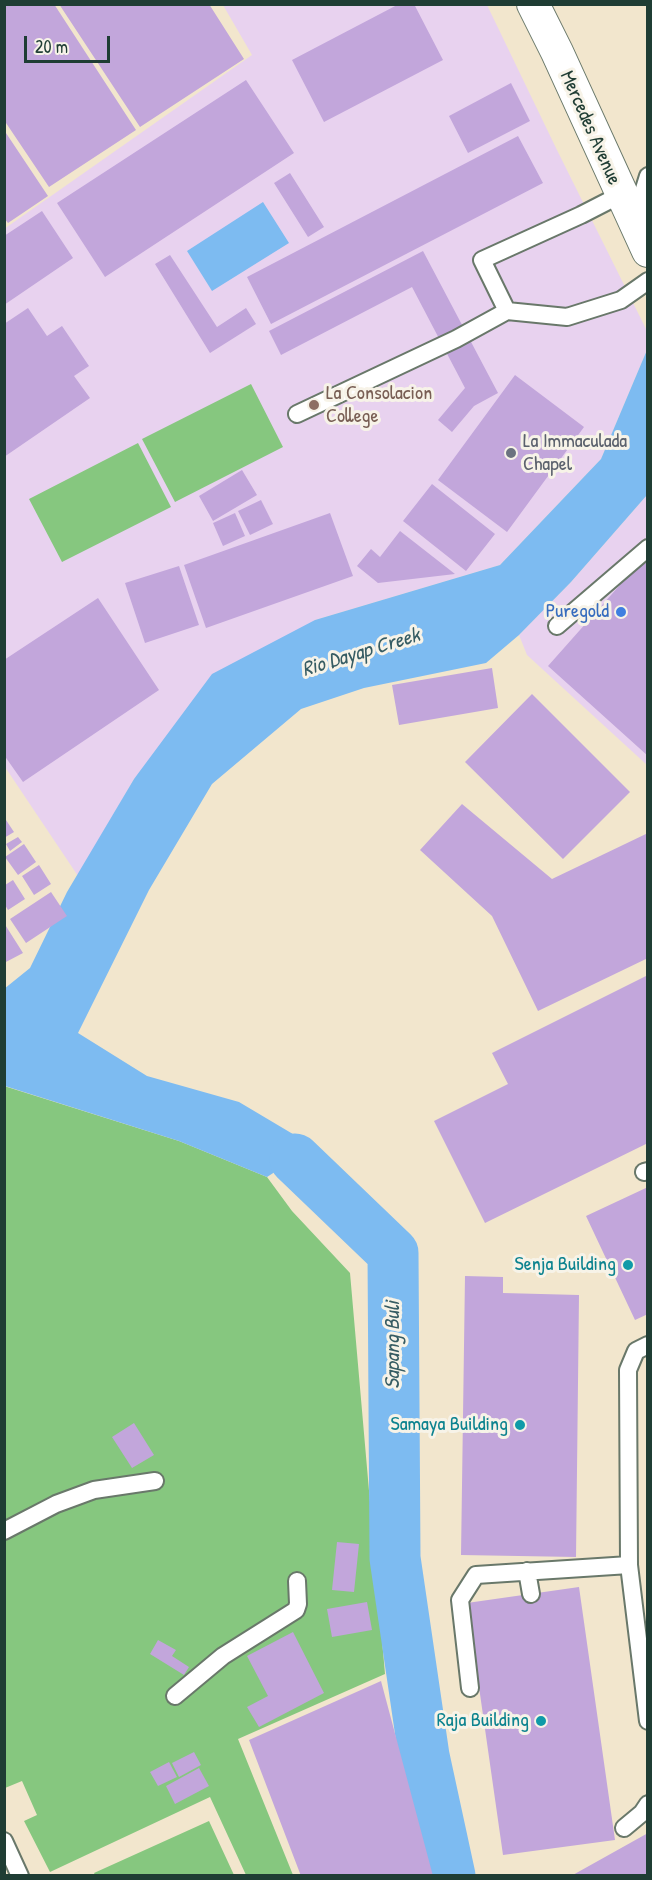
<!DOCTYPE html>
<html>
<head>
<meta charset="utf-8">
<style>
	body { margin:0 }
	#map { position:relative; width:652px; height:1880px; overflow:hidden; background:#f2e6cd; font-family:"Patrick Hand",sans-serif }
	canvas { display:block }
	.frame { position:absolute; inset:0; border:6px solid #1f3d34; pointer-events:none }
	.scale { position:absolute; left:24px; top:36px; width:86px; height:27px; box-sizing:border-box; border:3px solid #1f3d34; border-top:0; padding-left:8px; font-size:18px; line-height:21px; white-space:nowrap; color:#1f3d34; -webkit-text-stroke:4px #f7f3e8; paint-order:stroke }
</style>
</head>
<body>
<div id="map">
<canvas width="652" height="1880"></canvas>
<div class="frame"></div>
<div class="scale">20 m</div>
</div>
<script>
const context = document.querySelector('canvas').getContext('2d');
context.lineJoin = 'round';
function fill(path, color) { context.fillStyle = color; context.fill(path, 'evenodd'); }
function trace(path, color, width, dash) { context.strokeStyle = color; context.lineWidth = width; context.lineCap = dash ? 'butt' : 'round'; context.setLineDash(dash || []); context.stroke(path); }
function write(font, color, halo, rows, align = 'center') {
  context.font = font + ' "Patrick Hand",sans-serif'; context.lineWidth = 6; context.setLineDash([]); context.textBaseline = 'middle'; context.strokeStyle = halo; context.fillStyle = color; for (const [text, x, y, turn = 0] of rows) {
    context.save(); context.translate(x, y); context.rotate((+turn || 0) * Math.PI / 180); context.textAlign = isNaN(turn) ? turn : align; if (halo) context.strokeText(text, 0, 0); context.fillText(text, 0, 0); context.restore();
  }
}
fill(new Path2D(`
	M223 5H487L556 148 647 331V350L601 459 500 565 315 620 134 779 78 876 5 767 4 229 252 55Z
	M647 495V765L527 655 519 635 571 582Z`), '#e8d2ef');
fill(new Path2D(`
	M251 384 283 447 175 502 142 439Z
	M138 443 171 507 62 562 29 499Z
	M4 1086 179 1141 267 1177 292 1211 350 1273 385 1674 238 1739 293 1875H246L210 1797 50 1872 24 1821 37 1815 22 1781 5 1788Z
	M209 1821 234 1875H95L94 1873Z`), '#86c77f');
fill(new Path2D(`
	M263 202 289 243 212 291 187 251Z
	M647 350V495L571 582 519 635 486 663 364 688 301 709 212 784 149 890 78 1033 147 1076 239 1102 308 1143 295 1159 267 1177 179 1141 5 1086 4 989 30 968 67 892 134 779 212 674 315 620 500 565 601 459Z`), '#7dbbf1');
trace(new Path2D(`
	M295 1159 393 1253 395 1558 424 1756 450 1876`), '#7dbbf1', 51);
fill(new Path2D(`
	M4 4H54L136 130 49 187 4 120Z
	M59 4H209L244 59 140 127Z
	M399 4H414L443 60 324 122 292 60Z
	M246 80 294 153 105 277 57 203Z
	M511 83 530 121 468 153 449 116Z
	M4 130 48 196 8 223 4 218Z
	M518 136 543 183 271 324 247 277Z
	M290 173 324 227 308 237 274 183Z
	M42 211 73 258 4 305V236Z
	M423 251 498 393 474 406 452 432 438 420 465 388 412 287 281 355 269 331Z
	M170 255 217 327 246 308 256 324 210 353 155 264Z
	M28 308 47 336 62 326 89 366 74 376 90 398 4 457V324Z
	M515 375 584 427 507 532 438 480Z
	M242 470 257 495 213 521 199 496Z
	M432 484 495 534 466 571 403 521Z
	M261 500 273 524 250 535 238 511Z
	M235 513 245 536 223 546 213 523Z
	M330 513 353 576 206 628 184 565Z
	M400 531 455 574 378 583 357 566 371 549 380 557Z
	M648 556V756L548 666 643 559Z
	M179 566 199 625 145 643 125 583Z
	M98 598 159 690 23 782 4 755V660Z
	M492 668 498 708 399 725 392 685Z
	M532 694 630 792 563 859 465 762Z
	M462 804 552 879 648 833V958L538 1011 492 916 420 850Z
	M4 817 14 832 4 838Z
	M18 837 22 842 10 851 6 844Z
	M24 844 36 862 18 875 5 857Z
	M39 865 51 884 34 895 22 876Z
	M13 880 25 899 8 910 5 905V885Z
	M51 892 67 916 26 943 10 919Z
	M4 923 23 953 4 963Z
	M648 975V1143L485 1223 434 1121 508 1084 492 1053Z
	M648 1187V1314L635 1320 586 1216Z
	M465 1276 503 1277V1293L579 1295 576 1557 461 1555Z
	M134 1423 154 1455 132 1468 112 1437Z
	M337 1542 359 1544 354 1592 332 1590Z
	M579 1587 615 1840 503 1855 467 1603Z
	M367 1602 372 1630 332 1637 327 1609Z
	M293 1632 324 1693 259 1727 247 1707 268 1696 247 1656Z
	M158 1640 176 1650 172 1656 189 1667 184 1675 150 1654Z
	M381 1681 433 1876H301L249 1740Z
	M194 1752 201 1765 179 1777 172 1763Z
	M169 1762 177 1777 158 1786 150 1772Z
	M199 1768 209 1786 175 1804 166 1786Z
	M648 1833V1876H571Z`), '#c2a6db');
const service = new Path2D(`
	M620 195 581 215 482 260 507 311 567 317 621 300 648 281
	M635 218 648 176
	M297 414 456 339 507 311
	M557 626 648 548
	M644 1172 648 1171
	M648 1345 636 1351 628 1370 629 1565 648 1721
	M4 1531 56 1504 94 1490 155 1481
	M527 1571 531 1594
	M470 1688 460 1600 476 1575 629 1565
	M175 1696 223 1656 296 1610 298 1604 297 1581
	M624 1828 642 1813 648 1804
	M4 1841 20 1876`);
const minor = new Path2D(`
	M533 4 557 52 648 251`);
trace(service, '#69786a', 20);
trace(minor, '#69786a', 34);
trace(service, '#fff', 16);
trace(minor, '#fff', 32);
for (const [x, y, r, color] of [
	[314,405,6,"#8d6e63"],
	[511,453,6,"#6b7280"],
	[621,612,6,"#3f7fe0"],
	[628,1265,6,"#0f9aa8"],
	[520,1425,6,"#0f9aa8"],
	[541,1721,6,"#0f9aa8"]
]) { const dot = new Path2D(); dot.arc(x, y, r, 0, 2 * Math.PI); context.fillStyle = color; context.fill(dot); trace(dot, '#f7f3e8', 2); }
write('20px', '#1f3d34', '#f7f3e8', [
	["Mercedes Avenue",590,128,66]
]);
write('20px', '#785e54', '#f7f3e8', [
	["La Consolacion",326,394],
	["College",326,417]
], 'left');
write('20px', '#5b616d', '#f7f3e8', [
	["La Immaculada",523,442],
	["Chapel",523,465]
], 'left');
write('20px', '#366cbe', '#f7f3e8', [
	["Puregold",609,612]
], 'right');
write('20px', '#0d838f', '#f7f3e8', [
	["Senja Building",616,1265],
	["Samaya Building",508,1425],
	["Raja Building",529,1721]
], 'right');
write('italic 21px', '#365c63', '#f7f3e8', [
	["Rio Dayap Creek",361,653,-17],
	["Sapang Buli",393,1345,-90]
]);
</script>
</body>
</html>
